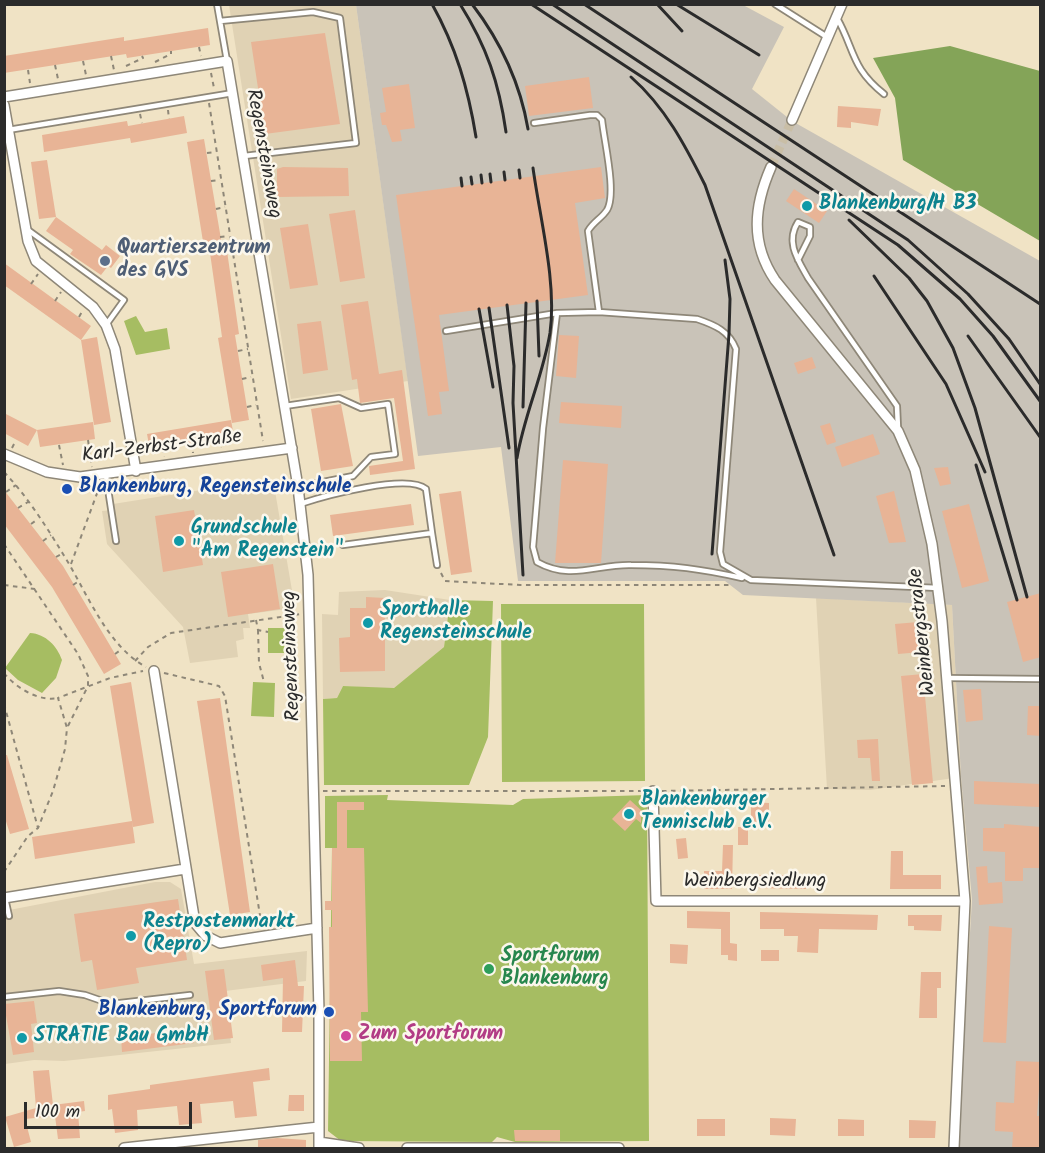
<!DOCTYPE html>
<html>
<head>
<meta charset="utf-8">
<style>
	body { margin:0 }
	#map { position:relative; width:1045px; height:1153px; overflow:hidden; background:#f0e3c5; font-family:Kalam,sans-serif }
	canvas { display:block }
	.frame { position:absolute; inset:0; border:6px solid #2b2b2b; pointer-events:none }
	.scale { position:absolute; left:24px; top:1102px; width:168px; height:27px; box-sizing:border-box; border:3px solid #2b2b2b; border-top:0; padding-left:8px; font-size:18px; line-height:21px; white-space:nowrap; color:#2b2b2b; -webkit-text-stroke:4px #fbf7ec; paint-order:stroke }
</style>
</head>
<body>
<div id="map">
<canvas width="1045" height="1153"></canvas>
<div class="frame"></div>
<div class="scale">100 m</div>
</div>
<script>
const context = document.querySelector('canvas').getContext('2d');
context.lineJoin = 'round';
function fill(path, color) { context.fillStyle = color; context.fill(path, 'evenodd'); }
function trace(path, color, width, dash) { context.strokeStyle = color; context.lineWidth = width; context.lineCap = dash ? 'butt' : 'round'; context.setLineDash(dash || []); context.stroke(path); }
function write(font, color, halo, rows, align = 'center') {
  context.font = font + ' Kalam,sans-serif'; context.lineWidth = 5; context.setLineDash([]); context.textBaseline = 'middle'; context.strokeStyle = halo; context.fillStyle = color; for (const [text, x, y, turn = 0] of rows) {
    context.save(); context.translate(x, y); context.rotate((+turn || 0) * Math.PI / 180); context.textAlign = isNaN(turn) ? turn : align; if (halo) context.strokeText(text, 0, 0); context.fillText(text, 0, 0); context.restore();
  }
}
fill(new Path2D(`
	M229 5H356L408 381 291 399Z
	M239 484 241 490 265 487 275 491 295 608 248 614 250 628H243L244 639 236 641 238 657 190 663 183 627 107 544 102 511 113 510V504Z
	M385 590 450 600 444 647 393 689 343 686 337 698 323 699 322 614 338 615 339 592Z
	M816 598 952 605 961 777 870 790 827 789Z
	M155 882H170L181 889 194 964 307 951 306 981 225 991 231 1043 64 1061 34 1060 5 1064 4 911Z`), '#e0d2b4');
fill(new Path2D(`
	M356 5H743L784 27 752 89 792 121 1040 261V1148H957L972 900 961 777 952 605 743 595 725 581H518L501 447 418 456Z`), '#c9c3b8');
fill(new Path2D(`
	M136 316 145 332 167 328 170 349 136 355 124 321Z
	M450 600 493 601 488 737 469 785H324L323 699 337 698 343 686 394 688 444 647Z
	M501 604H644L645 781 502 782Z
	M268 628H285L284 653H268Z
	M30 633C46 634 57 646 62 660L56 678 42 693 18 680 5 668Z
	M253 682 275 683 274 717 251 716Z
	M388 795 387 800 513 805 523 799 647 795 649 1141 515 1142 497 1137 492 1142 341 1141 328 1131 332 848H325V796Z`), '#a6bd62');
fill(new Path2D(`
	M950 46 1040 71V241L903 160 895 98 873 58Z`), '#84a458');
fill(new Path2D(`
	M208 28 210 45 127 58 126 54 4 73V56L124 37V41Z
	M325 33 340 124 265 134 251 42Z
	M589 77 593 108 529 116 525 86Z
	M409 84 415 128 400 130 402 141 392 142 386 125H382L380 113 386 112 382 88Z
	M838 106 881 109 878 126 851 122V128L837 127Z
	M184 116 187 133 131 143 130 138 44 152 42 135 127 121 128 126Z
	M204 139 223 251H227L239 334 235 335 249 420 232 423 218 338 222 337 210 253 205 254 187 142Z
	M47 160 56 217 39 219 31 162Z
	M283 167 348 168 349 196 277 197V169Z
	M601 167 605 198 575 203 588 295 439 315 449 391 439 392 442 414 428 416 396 195Z
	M794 189 827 211 819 223 786 201Z
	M355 210 365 278 340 282 329 214Z
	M56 217 102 250 106 245 120 256 111 268 108 266 101 275 70 254 73 250 46 231Z
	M308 224 318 285 290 289 280 228Z
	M4 263 91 326 81 340 4 285Z
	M368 301 379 374 402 370 415 469 370 475 369 466 403 461 394 398 360 403 357 379 352 380 341 305Z
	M321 321 328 370 303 374 297 324Z
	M559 335 579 336 576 378 556 376Z
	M97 337 111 422 94 425 81 340Z
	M812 357 816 368 798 374 794 363Z
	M561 402 622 406 621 428 559 423Z
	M341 404 353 466 321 471 311 409Z
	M4 413 37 430 28 446 4 433Z
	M231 420 234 437 150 450 147 434Z
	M93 422 95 439 40 447 37 430Z
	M830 423 836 442 827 445 820 426Z
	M873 434 880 454 842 467 835 447Z
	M563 460 608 464 601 563H555Z
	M948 467 951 484 940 486 934 468Z
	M4 490 63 566 121 664 104 674 52 587 4 524Z
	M461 491 472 572 451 575 439 494Z
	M894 491 906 542 889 543 876 496Z
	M411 504 414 525 333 536 330 515Z
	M969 504 989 581 962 588 942 511Z
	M194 510 203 565 163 572 155 516Z
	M273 564 280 609 228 617 221 572Z
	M1041 593V657L1023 662 1007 602Z
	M366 597 385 598V671L340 672 339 638 350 637V608H366Z
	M918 622 921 652 898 654 895 624Z
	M923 674 933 783 912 785 901 676Z
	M131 682 154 823 133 827 110 686Z
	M981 689 983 720 966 722 963 690Z
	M220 698 250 912 230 915 197 701Z
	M1028 706H1041V736L1027 735Z
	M878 739 880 781H872L870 758H858L857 740Z
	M4 755H7L29 829 10 834 4 815Z
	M974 781 1040 784 1039 807 974 804Z
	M630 800 641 810V823L636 819 625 831 612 819Z
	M337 802H364V810H347V848H364L368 1012H361L362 1061H330L329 927H332V910H325V901H332V848H337Z
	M751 802 769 803V822H751Z
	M132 821 135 843 35 859 32 837Z
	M1004 824 1041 827V868H1023V881H1005V852L983 851V828H1004Z
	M738 827H748V845H738Z
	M686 838 688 858 678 859 676 839Z
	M723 845H733L732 889H704V871H722Z
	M891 851H903V875H941V889H890Z
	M987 866 988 883 1002 882 1003 903 979 905 976 867Z
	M752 875H806V889L751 888Z
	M178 899 187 960 136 968 139 983 97 990 92 960 81 962 74 914Z
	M687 911 730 912V943L737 944V961L728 960V955H721V929L687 928Z
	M760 912 878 915 877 930 819 929 818 953 797 952 798 936H784V929H760Z
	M908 915H942L941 931 914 930V926H908Z
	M989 926 1012 928 1006 1043 983 1042Z
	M670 944 688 945 687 964 670 963Z
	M761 950H779V961H761Z
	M295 960 298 986H304L302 1032H282L283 978 263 981 261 965Z
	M224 969 233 1038 214 1040 205 971Z
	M921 972H941V988H937V1018H919Z
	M34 1001 37 1023 31 1024 34 1052 13 1055 4 1004Z
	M192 1029 194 1043 122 1052 121 1037Z
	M1016 1061 1041 1062 1037 1116H1041V1149H1012L1013 1132 995 1131 996 1102 1014 1103Z
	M269 1068 270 1080 253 1082 257 1116 235 1118 233 1101 200 1104 202 1123 179 1125 177 1106 137 1110 138 1130 115 1133 112 1109 108 1110V1095L150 1089V1085Z
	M49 1070 53 1105 84 1101 85 1111 78 1112 80 1138 58 1139 55 1116 25 1119 31 1142 14 1147 5 1117 36 1108 33 1071Z
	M289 1095H304V1111H288Z
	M770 1118 796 1119 795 1136 770 1135Z
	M697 1119H725V1136H697Z
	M838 1119 864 1120V1136H838Z
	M909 1120 936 1121 935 1138H909Z
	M514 1130H560V1141H515Z
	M277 1138 306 1140V1149H258V1140Z`), '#e8b496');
trace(new Path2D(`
	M771 167 792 120`), '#c9bea6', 9, [9, 4.5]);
const lane = new Path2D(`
	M217 4 227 61
	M775 4 827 37
	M837 18C855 50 851 68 884 94
	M220 21 313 12 340 18 356 143 244 156
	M534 123 590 115H597L602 120C604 141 617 193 607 210 602 218 593 222 588 231L599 312
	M8 130 233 93
	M28 230 124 300 106 325
	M798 260 810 236V227L798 222C785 242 798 260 808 278L897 406 898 428
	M557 313 543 428 533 547 537 562C571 581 597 564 631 565 673 565 701 569 742 578
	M446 331 557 313 599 312 697 319C715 325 729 331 736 349L720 552 723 564 751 580 939 588
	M285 406 339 398 361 408 388 404 395 454 371 457 353 476 298 487
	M106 476 116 541
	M300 504C324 496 408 473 426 489L432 533 343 545
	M432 533 437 565
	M947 678 1040 679
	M5 898 9 916
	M4 997 59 991 85 995 111 1004 190 995`);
const street = new Path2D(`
	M4 97 227 61 298 487 308 575 319 1012V1148
	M4 105 28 241 36 261 93 307 106 325 115 349 136 471
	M792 120 842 4
	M771 167C754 206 750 243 775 280L898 431 915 470 932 544 942 621 965 901 954 1148
	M4 454 47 472 80 477 292 448
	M154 671 195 923 206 936 220 943 317 928
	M653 791 656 901H965
	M4 898 185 869
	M319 1142 359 1148
	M124 1148 319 1127
	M407 1148H619`);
trace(lane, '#8e8778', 8);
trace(street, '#8e8778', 12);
trace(new Path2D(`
	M199 47 201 56
	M111 56 114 70
	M83 61 86 75
	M155 62 171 54V51
	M55 65 58 79
	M126 66 143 58 142 56
	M28 70 30 83
	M211 73 214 88
	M209 103 263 441
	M168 110 169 119
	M140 114 142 123
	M207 153 216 152
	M211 181 220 180
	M216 209 225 207
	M220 237 229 236
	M31 284 38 274
	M55 301 61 292
	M79 317 83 310
	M238 351 248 349
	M242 379 251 377
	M247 407 256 405
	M220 439 221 448
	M88 440 92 467
	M192 443 193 453
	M59 445 63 465
	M12 448 16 440
	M163 448 164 457
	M4 472C27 496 46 526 63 554 87 592 106 645 146 667
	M6 492 16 485
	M18 508 28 502
	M31 524 38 519
	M43 541 51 535
	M4 544 78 654 88 676V686L67 728
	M314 546 335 545
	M56 557 63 553
	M71 564 99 488
	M441 573 445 581 520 585H730
	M4 585 35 589
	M73 585 79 581
	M256 620 258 630 268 632
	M258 630 259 663 264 682
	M115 654 122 649
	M135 661 148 647 171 633 301 614
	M4 673C16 688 39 702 58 698
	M164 673 219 686 225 696 262 928
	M4 704 38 828
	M323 791H645
	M662 791 945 786
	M4 818H5
	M4 872 28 836 38 828 53 791 65 749 67 728 58 698 110 678 143 671`), '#8e8778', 2, [4.5, 4.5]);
trace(lane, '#fff', 4.5);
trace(street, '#fff', 9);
trace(new Path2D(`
	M432 4C456 47 468 88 476 137
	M460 4C487 47 499 83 506 132
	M472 4C501 42 520 82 528 129
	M531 4 898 245 960 299 993 336 1040 401
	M552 4 908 240 968 294 1009 339 1040 384
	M584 4 1040 304
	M657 4 682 31
	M676 4 759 55
	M631 77C665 107 685 145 705 185L834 555
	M519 170 520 178
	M504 172 505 180
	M490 174 491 182
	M481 175 482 183
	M471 177 472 184
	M461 178 462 186
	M849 220 909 278 927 301 953 348 975 408 1027 597
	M874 276 946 384 985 472
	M537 301 539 356
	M507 305 514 366 513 403 523 575
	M489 308 509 448
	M479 309 493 387
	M968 336 1040 437
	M523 407 526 303
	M517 458C524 415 543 376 550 333 557 283 540 219 533 168
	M976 465 1017 600
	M712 554 729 334 730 299 725 260`), '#2b2b2b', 3);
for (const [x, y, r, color] of [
	[807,206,6,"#0f9aa8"],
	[105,261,6,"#5c6f8a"],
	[67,489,6,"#1a4fb4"],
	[179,541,6,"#0f9aa8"],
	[368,623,6,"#0f9aa8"],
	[629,814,6,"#0f9aa8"],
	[131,936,6,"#0f9aa8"],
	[489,969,6,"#2e9e5b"],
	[329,1012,6,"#1a4fb4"],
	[346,1036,6,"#d1479c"],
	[22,1038,6,"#0f9aa8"]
]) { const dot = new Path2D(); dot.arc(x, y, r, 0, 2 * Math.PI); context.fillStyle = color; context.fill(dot); trace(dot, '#fbf7ec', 2); }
write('20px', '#2b2b2b', '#fbf7ec', [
	["Regensteinsweg",262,154,80],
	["Karl-Zerbst-Straße",162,448,-7],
	["Weinbergstraße",924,632,-96],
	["Regensteinsweg",293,656,-92],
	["Weinbergsiedlung",755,883]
]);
write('bold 20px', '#0d838f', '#fbf7ec', [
	["Blankenburg/H B3",819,206],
	["Grundschule",191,530],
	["\"Am Regenstein\"",191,553],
	["Sporthalle",380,612],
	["Regensteinschule",380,635],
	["Blankenburger",641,802],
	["Tennisclub e.V.",641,825],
	["Restpostenmarkt",143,924],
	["(Repro)",143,947],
	["STRATIE Bau GmbH",34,1038]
], 'left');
write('bold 20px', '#4e5e75', '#fbf7ec', [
	["Quartierszentrum",117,250],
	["des GVS",117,273]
], 'left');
write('bold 20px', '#164399', '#fbf7ec', [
	["Blankenburg, Regensteinschule",79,489],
	["Blankenburg, Sportforum",317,1012,"right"]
], 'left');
write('bold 20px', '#27864d', '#fbf7ec', [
	["Sportforum",501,958],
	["Blankenburg",501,981]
], 'left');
write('bold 20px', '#b23c85', '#fbf7ec', [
	["Zum Sportforum",358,1036]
], 'left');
</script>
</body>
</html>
